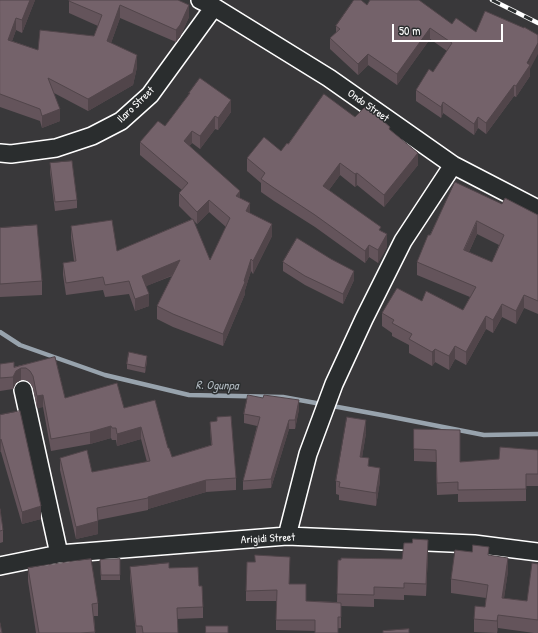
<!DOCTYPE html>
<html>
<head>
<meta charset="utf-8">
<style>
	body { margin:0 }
	#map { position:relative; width:538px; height:633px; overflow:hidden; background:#39383a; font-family:"Patrick Hand",sans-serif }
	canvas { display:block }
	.scale { position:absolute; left:392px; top:24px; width:111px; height:18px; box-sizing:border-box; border:2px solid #fff; border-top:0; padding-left:5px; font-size:12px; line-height:14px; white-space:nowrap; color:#fff; -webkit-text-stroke:3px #2a2d2e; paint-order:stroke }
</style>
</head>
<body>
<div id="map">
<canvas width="538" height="633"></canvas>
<div class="scale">50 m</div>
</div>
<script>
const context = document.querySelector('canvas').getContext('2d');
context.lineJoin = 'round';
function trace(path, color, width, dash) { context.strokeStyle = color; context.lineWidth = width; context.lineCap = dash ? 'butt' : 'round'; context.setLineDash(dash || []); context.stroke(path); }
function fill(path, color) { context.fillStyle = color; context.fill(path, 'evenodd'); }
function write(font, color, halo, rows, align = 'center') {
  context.font = font + ' "Patrick Hand",sans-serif'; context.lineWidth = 3; context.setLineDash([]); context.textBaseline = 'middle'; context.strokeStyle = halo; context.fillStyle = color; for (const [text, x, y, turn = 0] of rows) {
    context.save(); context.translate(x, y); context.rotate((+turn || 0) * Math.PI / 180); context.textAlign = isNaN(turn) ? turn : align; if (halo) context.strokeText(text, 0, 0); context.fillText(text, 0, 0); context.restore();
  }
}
trace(new Path2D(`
	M0 332 20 345 105 375 189 395 283 397 387 416 484 435 538 434`), '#98a3ad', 4.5);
const minor = new Path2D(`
	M200 0 214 7 329 78 453 165 538 209
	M0 153 11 154 56 148 92 136 121 121 150 95 214 7
	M23 390 59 554
	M287 536 308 454 334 384 364 319 403 241 453 165
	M0 566 59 554 287 536 474 544 538 552`);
trace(minor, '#fff', 20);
trace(minor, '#2a2d2e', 17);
const rail = new Path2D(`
	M492 0 538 23`);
trace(rail, '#fff', 4.5);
trace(rail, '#2a2d2e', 3, [9]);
fill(new Path2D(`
	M0 0H35L22 33 16 30 12 41 38 50 94 36 98 26 69 13V1L178 0 189 17 180 37 176 42 120 18 111 43 137 67 133 85 88 111 54 93 60 121 42 128 40 121 0 107Z
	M367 5 452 24 530 69V76L516 97 514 96 486 134 478 128 474 135 443 113 441 118 416 101V90L433 72 447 51 430 39 397 85 368 65 358 75 330 49V38L336 33V26Z
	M189 93 231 112 218 130 215 129 200 149 192 143 189 146 240 198 250 213 272 236 253 274 251 271 245 290V294L223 346 173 327 157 319V306L172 276 146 286 149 306 135 311 129 294 105 297 103 290 66 295 63 275V263L74 261 71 238V226L117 251 192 219 179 206V193L182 190 140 155V142L165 126 189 94ZM209 212 226 227 210 260 193 220 197 224Z
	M355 117 390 130 418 165 384 207 357 185 355 187 340 175 329 190 381 231 387 247 378 263 369 257 365 263 315 227 274 201 261 192V183L247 171V158L281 151 288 144Z
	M50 163 77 200V208L55 211 50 172Z
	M502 204 538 215V314L524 308 516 324 502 317 493 333 486 329 466 365 455 359 449 370 435 362 432 366 409 353V345L392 336V333L382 326V313L422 301 463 310 470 297 417 275V262L430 235ZM477 234 499 245 492 262 469 252Z
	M0 228 42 281V295L0 297Z
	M283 262 354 280 343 304 305 285 283 271Z
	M55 357 65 398 124 408 168 448 172 457 211 445 210 422 217 421V417L236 478V490L206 492 148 509V510L98 520V534L76 539 60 470V458L92 472 147 462 141 439 117 446 116 440H112L111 438 90 444 51 451 43 407 37 408 33 388 30 383 26 380H21L16 383 13 389 0 391V364L14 367Z
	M147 361 145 373 127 369V364Z
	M299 409 295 429H289L271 488 243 490V481L257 426 244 423V414Z
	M0 415 41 519 22 524 1 452Z
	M414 429 460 462 499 459 538 450V486H526V501L458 502V494L437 495 436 462 414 461Z
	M366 433 362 457 380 481 376 506 339 500V495L336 494V481Z
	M0 509 3 530V542L0 543Z
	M428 552 426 596 404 595V600L374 599V607L341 606V628L315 631 276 630V601H246V591L255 562 290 568 289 584 306 601 337 602 338 560 402 559Z
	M489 555 508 571 504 598 527 601 538 564V633H534L498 628 497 633 474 632V619L485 607 486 598 451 593V579Z
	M120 559V580H101L100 560Z
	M130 567 169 568 199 586 203 607V618L177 619 178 633H136L130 578Z
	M28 568 98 603V616H94L95 633H36L28 581Z`), '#64545b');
fill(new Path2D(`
	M30 0H35L22 33V20Z
	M120 5V18L107 54V41Z
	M189 5V17L180 37 176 42V30Z
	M16 18V30L8 52V40Z
	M430 28V39L397 85V74Z
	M538 43V54L530 69V76L516 97V86Z
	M368 54V65L358 75V64Z
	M137 55V67L133 85 88 111V99Z
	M514 85V96L486 134V123Z
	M231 100V112L218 130V118Z
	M443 102V113L441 118V107Z
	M60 109V121L42 128V116Z
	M215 116V129L200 149V136Z
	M478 117V128L474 135V124Z
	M192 131V143L184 153V141Z
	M418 153V165L384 207V195Z
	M340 163V175L323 198V186Z
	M357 173V185L355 187V174Z
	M240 191V204L236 196Z
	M209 200V212L197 224V212Z
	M250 203V215L246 211Z
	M477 221V234L464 263V250Z
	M272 224V236L253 274V261Z
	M387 234V247L378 263V250Z
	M369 245V257L365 263V251Z
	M251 259V271L245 290V294L223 346V334L244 281Z
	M180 260V272L142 288V276Z
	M354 271V280L343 304V294Z
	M149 294V306L135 311V299Z
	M524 295V308L516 324V311Z
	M502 304V317L493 333V320Z
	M486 316V329L466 365V352Z
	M455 346V359L449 370V356Z
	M435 349V362L432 366V352Z
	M147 356V361L145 373V368Z
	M21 368V380L16 383 13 389V377L16 371Z
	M43 395V407L37 408V396Z
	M299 400V409L295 429V420Z
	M289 420V429L271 488V479Z
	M366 420V433L360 470V457Z
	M111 426V438L90 444V432Z
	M141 427V439L117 446V434Z
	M1 439V452H0V440Z
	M380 468V481L376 506V493Z
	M206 480V492L148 509V497Z
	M41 506V519L22 524V512Z
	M98 521V534L76 539V527Z
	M428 540V552L426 596V584Z
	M508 558V571L502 611V598Z
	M498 615V628L497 633V621Z`), '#51454a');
const building = new Path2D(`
	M0 0H30L22 20 16 18 8 40 38 50 40 30 94 36 102 15 69 1V0H178L189 5 180 25 176 30 120 5 107 41 137 55 133 73 88 99 48 78 60 109 42 116 40 109 0 94Z
	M354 0H361L367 5 370 0H419L452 24 456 18 476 32 485 11 524 28V27L538 35V43L527 63 530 65 516 86 514 85 486 123 478 117 474 124 443 102 441 107 416 90 429 69 433 72 452 43 430 28 397 74 368 54 358 64 330 38 340 29 336 26Z
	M200 78 231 100 218 118 215 116 200 136 192 131 184 141 240 191 236 196 250 203 246 211 272 224 253 261 251 259 244 281 245 282 223 334 173 314 157 306 180 260 142 276 149 294 135 299 129 281 105 285 103 277 66 283 63 263 76 261 71 226 112 220 117 251 193 219 210 260 230 218 209 200 197 212 179 193 188 183 140 142 158 121 165 126 190 93H189Z
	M324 94 355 117 366 106 390 127 389 129 418 153 384 195 357 173 355 174 340 163 323 186 381 227 379 230 387 234 378 250 369 245 365 251 315 215 274 188 261 179 265 173 247 158 264 137 281 151 287 143 288 144Z
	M72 161 77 200 55 202 50 163Z
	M455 182 502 204 505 198 538 215V301L524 295 516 311 502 304 493 320 486 316 466 352 455 346 449 356 435 349 432 352 409 339 412 334 392 323 394 320 382 313 397 288 422 301 426 291 463 310 476 287 417 262 428 235H430ZM477 221 504 235 492 262 464 250Z
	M37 225 42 281 0 284V228Z
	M297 238 331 259 354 271 343 294 305 276 283 262Z
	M129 352 147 356 145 368 127 364Z
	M55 357 65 398 117 383 124 408 155 400 168 448H169L172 457 212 445 210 422 217 421V417L231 416 236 478 206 480 148 497V498L97 508 98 521 76 527 60 458 87 450 92 472 150 461 141 427 117 434 116 428H112L111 426 90 432 51 439 43 395 37 396 33 376 30 371 26 368H21L16 371 13 377 0 378V364L14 362V367Z
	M248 395 263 398 264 395 299 400 295 420H289L271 479 243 481 260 417 244 414Z
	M20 411 41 506 22 512 1 439 0 440V415Z
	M347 417 366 420 360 457 369 458 368 466 380 468 376 493 339 487 340 482 336 481Z
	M414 429 460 430V462L499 459 500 447 538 450V474H526V489L458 490V482L437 483 436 450 414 449Z
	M0 509 3 530 0 531Z
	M413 539 428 540 426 584 404 583V588L374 587V595L337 594 338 560H341V558L402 559 404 543H412Z
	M473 545 489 547 488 555 508 558 502 598 527 601 532 563 538 564V620L498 615 497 621 474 619 475 606 485 607 488 585 451 579 455 550 472 552Z
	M255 555 290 557 289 584H306V601L341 603V617H338V633H315V620H276L277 590 246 591 247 562H255Z
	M91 559 98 603 92 604 95 632 80 633H39L28 568Z
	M120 559V575H101L100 560Z
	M169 563V568L198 567 199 586H202L203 607 177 608 178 633H143L142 626H136L130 567Z
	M0 623 2 633H0Z
	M206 626H228V633H206Z
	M409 629V633H383V631Z`);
fill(building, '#74626a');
trace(building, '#51454a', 1);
write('11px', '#fff', '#2a2d2e', [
	["Ilaro Street",136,105,-44],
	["Ondo Street",368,106,35],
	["Arigidi Street",268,539,-3]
]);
write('italic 12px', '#b2bac1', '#2a2d2e', [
	["R. Ogunpa",217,386,1]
]);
</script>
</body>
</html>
